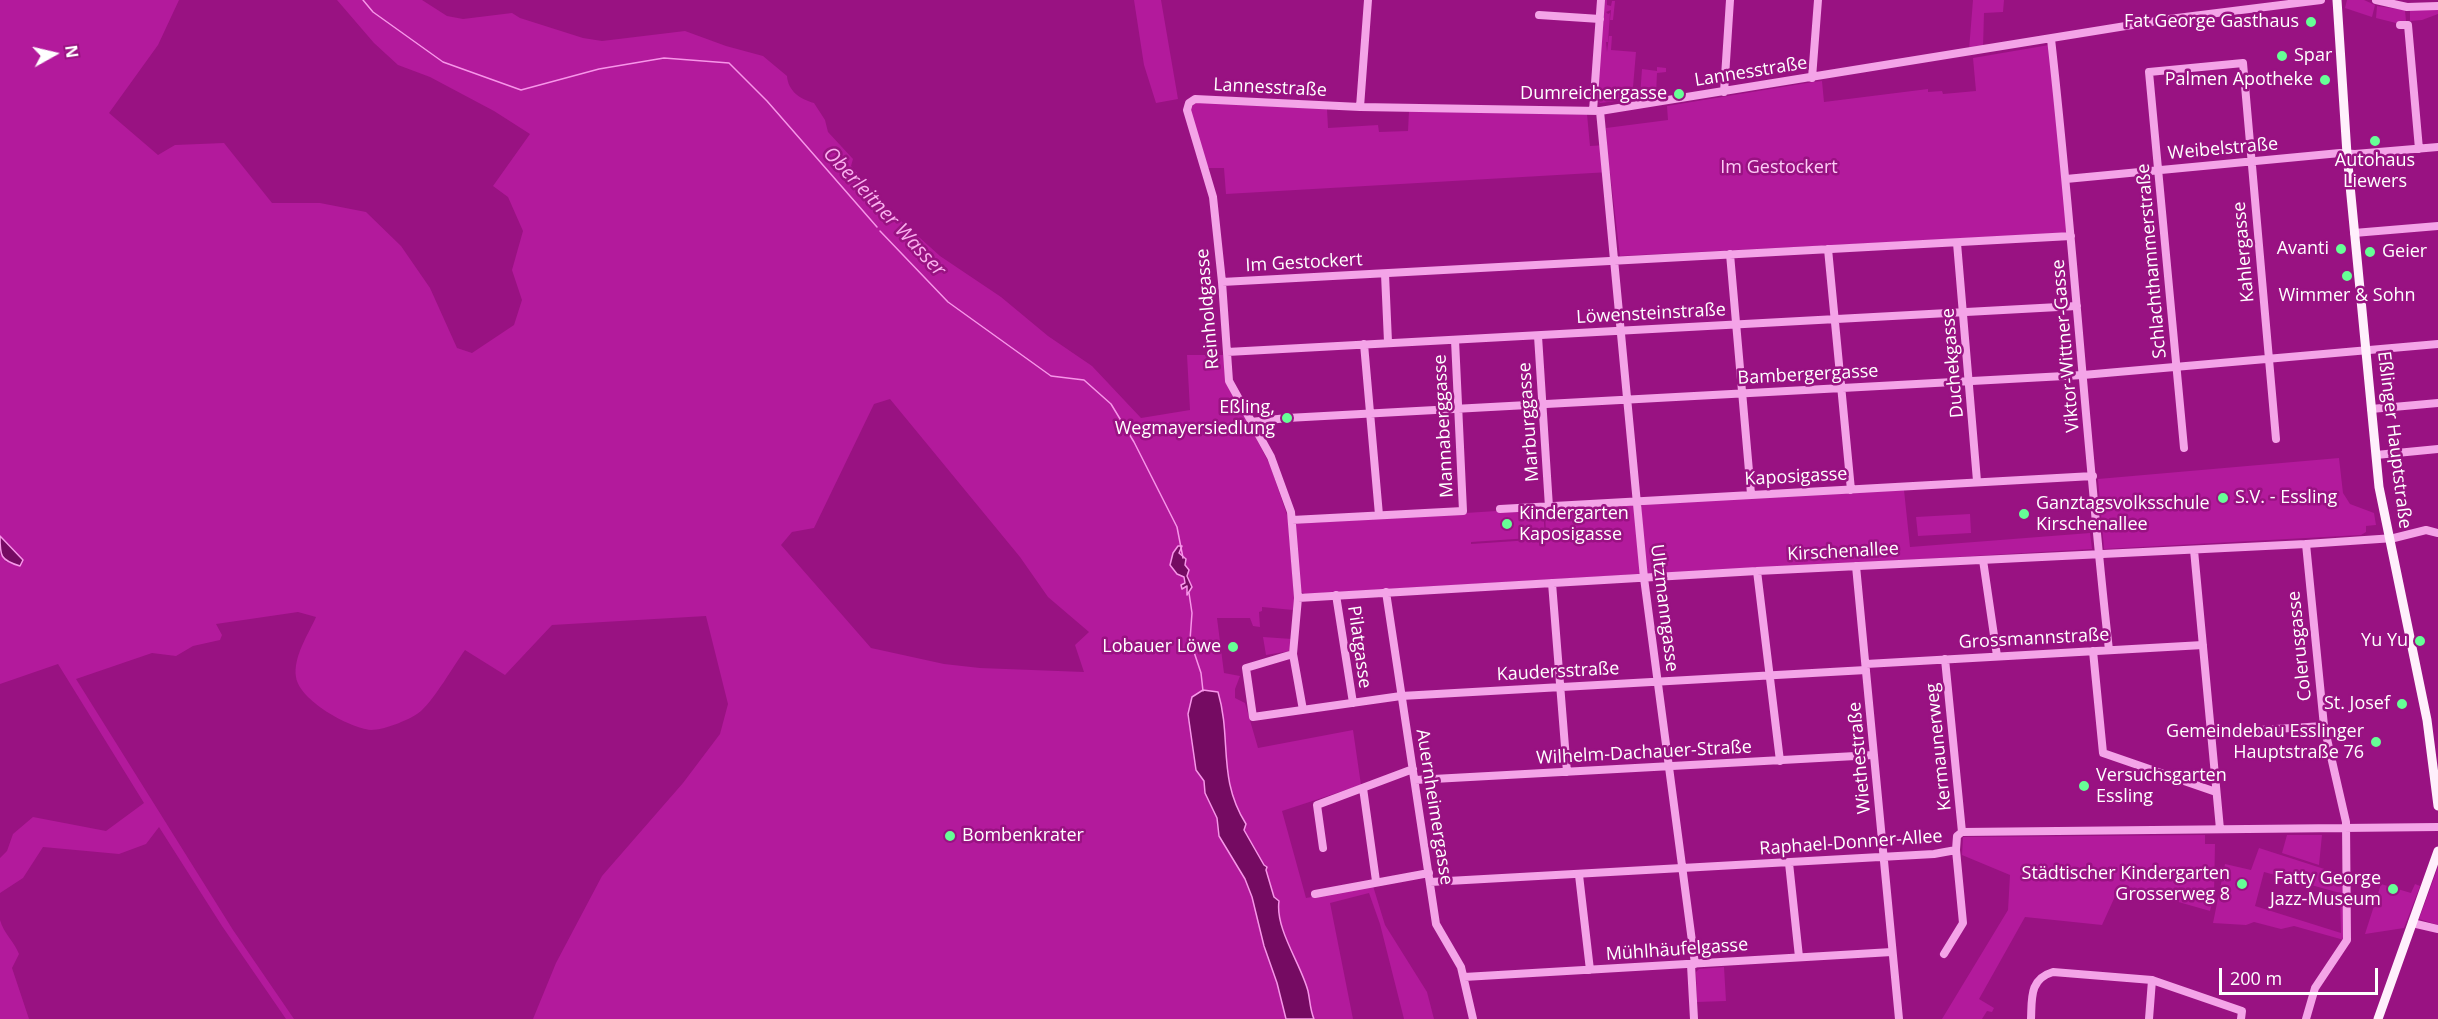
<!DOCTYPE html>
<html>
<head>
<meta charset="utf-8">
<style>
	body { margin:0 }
	#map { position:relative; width:2438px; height:1019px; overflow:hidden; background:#991282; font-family:"Open Sans",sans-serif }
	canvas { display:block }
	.north { position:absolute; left:24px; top:24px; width:60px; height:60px; -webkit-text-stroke:4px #991282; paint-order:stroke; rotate:82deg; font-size:16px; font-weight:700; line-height:24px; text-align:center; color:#fff }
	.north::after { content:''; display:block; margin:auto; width:21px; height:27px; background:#fff; clip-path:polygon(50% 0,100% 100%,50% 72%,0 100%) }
	.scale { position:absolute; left:2219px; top:968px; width:159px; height:27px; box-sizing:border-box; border:3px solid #fff; border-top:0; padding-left:8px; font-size:18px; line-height:21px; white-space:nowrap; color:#fff; -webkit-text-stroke:4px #991282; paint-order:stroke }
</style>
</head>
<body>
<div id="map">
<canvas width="2438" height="1019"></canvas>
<div class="north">N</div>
<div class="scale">200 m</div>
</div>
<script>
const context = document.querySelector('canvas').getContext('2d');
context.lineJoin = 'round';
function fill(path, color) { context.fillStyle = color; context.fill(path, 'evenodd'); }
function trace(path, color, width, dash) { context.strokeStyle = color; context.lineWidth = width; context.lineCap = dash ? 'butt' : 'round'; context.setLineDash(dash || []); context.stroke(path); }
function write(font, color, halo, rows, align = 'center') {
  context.font = font + ' "Open Sans",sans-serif'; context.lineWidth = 5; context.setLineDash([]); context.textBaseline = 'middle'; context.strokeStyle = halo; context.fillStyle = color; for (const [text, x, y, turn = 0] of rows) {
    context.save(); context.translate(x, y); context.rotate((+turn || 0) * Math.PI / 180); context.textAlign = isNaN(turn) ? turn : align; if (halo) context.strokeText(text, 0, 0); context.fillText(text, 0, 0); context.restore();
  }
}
fill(new Path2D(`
	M0 0H179L158 45 109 113 158 155 175 145 224 143 272 203H320L366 212 401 246 430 288 457 348 472 353 514 325 522 300 512 270 523 231 508 197 493 186 530 134 494 111 430 77 398 65 374 43 337 0H422L447 16 463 19 512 13 520 18 583 38 602 41 685 31 726 46 763 56 787 76C788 91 800 99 814 103L825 120 828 132 853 159 851 166 890 211 940 256 1001 297 1048 336 1092 366 1141 418 1190 410 1187 355H1223L1226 381 1270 465 1288 518 1294 599 1293 610 1262 607V611L1259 612 1260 627 1253 626 1250 618H1217L1224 673 1240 676 1235 689V698L1245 703 1258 748 1353 730 1361 785 1282 811 1306 898 1373 886 1385 925 1427 992 1434 1019H1404L1380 924 1369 893 1330 903 1353 1019H1314C1310 1010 1310 1001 1308 991 1301 964 1275 930 1279 901L1274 897 1264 865 1244 830 1245 824C1217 777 1232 739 1218 692L1203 690 1193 744 1196 770 1204 781 1205 793 1217 818 1219 836 1245 879 1252 897 1264 946 1277 983 1286 1019H533L556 963 602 876 683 783 720 734 728 704 706 616 552 625 505 675 465 650C453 667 435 698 422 710 413 719 384 730 371 730 349 728 299 700 296 677 293 657 308 635 316 617L298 612 216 624 222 635 220 640 193 646 176 656 152 653 76 679 233 930 294 1019H286L222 926 159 827 146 844 119 854 43 847 23 878 0 893V858L7 851 13 834 33 817 106 831 144 803 58 664 0 684V554L6 562 22 561 0 536ZM890 399 1020 557 1048 597 1089 632 1075 645 1084 672 980 668 944 664 871 648 781 545 792 532 814 528 874 404ZM1177 550H1179C1183 564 1193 580 1189 593L1186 585H1181L1185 583 1184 577 1170 565Z
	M1134 0H1161L1178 99 1156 103 1144 65Z
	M1603 0H1607V5L1611 6 1612 1H1615L1613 20H1610L1611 10 1606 12 1608 14 1610 13 1608 42H1606L1607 52 1609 36H1612L1611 50 1636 52 1633 87H1625V100L1600 103 1595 98Z
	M1973 0H2004L2003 12 1984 13 1983 48 1969 50Z
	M2347 0H2364L2375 5 2372 17 2345 8Z
	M2377 6 2405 10 2406 21 2396 23 2376 18Z
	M2438 9V14L2422 20 2410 21V10Z
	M2049 45 2067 233 1620 256 1610 172 1226 194 1224 168H1207L1190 111 1195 102 1327 109 1328 128 1378 125 1379 132 1408 131 1409 111 1587 114 1590 146 1607 145 1606 128 1668 120 1667 106 1813 82 1822 81 1824 102 1928 89V92L1942 91 1943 94 1976 91 1973 58Z
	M1657 67 1666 68V72L1657 73 1656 95 1640 97 1642 69 1657 71Z
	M2339 458 2343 493 2350 504 2374 513 2376 525 2366 526V532L2361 535 2104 549 2098 479Z
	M1904 490 1910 547 2090 533 2092 549 1650 575 1646 573 1641 507 1645 503Z
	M1634 505 1640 574 1305 594 1300 591 1295 524 1543 508 1545 537 1471 542V536V544L1546 539 1545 509Z
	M1970 514 1971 533 1918 536 1916 517Z
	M1263 637 1292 639 1290 651 1266 655Z
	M2205 835V844H2215L2214 895 2210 911 2154 895 2117 892 2102 925 2025 917 1979 999 1994 1008 1992 1012 1987 1011 1982 1019H1942L2008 910 2010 875 1962 855 1963 837Z
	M2287 835H2322L2319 865 2282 853Z
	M2259 848 2343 875 2344 940 2294 926 2281 929 2254 922 2246 925 2213 923 2225 864 2251 870ZM2264 872 2340 893 2341 933 2255 906Z
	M2438 867V925L2419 919Z
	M2381 884 2411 893 2415 884 2420 886 2404 928 2365 934Z
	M0 920C4 934 14 941 19 954L12 968 29 1019H0Z
	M1724 967 1726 1001 1697 1002 1696 972 1699 969Z`), '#b31a9c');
const water = new Path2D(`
	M0 536 23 560 20 566C0 560 0 556 0 536Z
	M1178 546H1182L1179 553 1186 559 1185 565 1189 570 1187 576 1192 587 1187 595V586L1182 589 1181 585 1185 583 1184 577 1177 574 1170 565 1173 553Z
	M1203 690 1218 692C1232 739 1217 778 1246 824L1244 830 1264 865 1267 867 1266 870 1274 897 1279 901C1275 929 1301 964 1308 991 1310 1000 1310 1010 1314 1019H1286L1277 983 1264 946 1252 897 1245 879 1219 836 1217 818 1205 793 1204 781 1196 770 1188 714 1192 697Z`);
fill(water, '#750b62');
trace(water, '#f796e9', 1.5);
trace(new Path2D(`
	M363 0 373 12 443 62 521 90 599 69 664 58 729 63 767 101 877 227
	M880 231 948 302 1051 376 1084 380 1111 404 1134 442 1177 527 1183 558
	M1189 593 1192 613 1190 640 1201 673 1203 691`), '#f796e9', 1.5);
trace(new Path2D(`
	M2376 0 2407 7 2438 6
	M1539 15 1600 19
	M2400 25H2408L2419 149
	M2051 39C2074 242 2086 447 2109 650
	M1812 78 1818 0
	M1724 92 1730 0
	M1360 107 1368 0
	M1593 111 1601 0
	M1600 111 1644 578 1695 964
	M2066 179 2340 153 2355 154 2438 147
	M2354 233 2438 226
	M1957 243 1977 481
	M1828 249 1851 490
	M1730 254 1751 494
	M1385 274 1388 342
	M1222 282 2071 236
	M1538 336 1549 507
	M1364 344 1379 515
	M1227 352 2077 306
	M2371 409 2438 403
	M1251 422 1287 418 2083 375 2438 344
	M2184 448 2149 72 2243 63 2276 439
	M2376 455 2438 449
	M1500 509 2093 476
	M1292 520 1463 511 1455 340
	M2306 544 2324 726 2346 822 2347 940 2315 988 2306 1019
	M2194 550 2220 829
	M1983 560 1997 656
	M1856 566 1899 1019
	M1757 571 1780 761
	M1552 583 1567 772
	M1386 592 1436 924 1461 967 1473 1019
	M1336 595 1353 703
	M1298 598 1757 571 2306 544 2394 538 2426 530 2438 533
	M2093 651 2103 753 2216 792
	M1293 654 1246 668 1253 717 1401 696 1866 670
	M1945 659 1962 832
	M1866 664 2203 645
	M1303 710 1293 654 1298 598 1291 512 1271 457 1229 381 1222 282 1213 197 1187 110 1189 103 1195 99 1360 107 1600 111 2169 19 2321 0
	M2211 733 2324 726
	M1415 780 1874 755
	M1363 788 1376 881
	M1323 848 1317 805 1413 769
	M1789 863 1799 957
	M1579 875 1590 970
	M1430 882 1934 854 1956 850 1957 836 1962 832 2438 827
	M1315 894 1429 873
	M2412 923 2438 929
	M1944 954 1963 923 1956 850
	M1691 965 1694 1019
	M1464 977 1892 952
	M2031 1019C2032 999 2029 979 2053 972L2152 980
	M2149 1019 2152 980 2242 1011 2241 1019`), '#f4a4e8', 8);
trace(new Path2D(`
	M2337 0 2347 154 2379 487 2427 720 2438 806
	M2378 1019 2438 851`), '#fff0fc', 9);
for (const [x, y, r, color] of [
	[2311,22,6,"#66ff96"],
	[2282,56,6,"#66ff96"],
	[2325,80,6,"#66ff96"],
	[1679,94,6,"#66ff96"],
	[2375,141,6,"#66ff96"],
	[2341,249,6,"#66ff96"],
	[2370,252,6,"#66ff96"],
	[2347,276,6,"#66ff96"],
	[1287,418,6,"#66ff96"],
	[2223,498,6,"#66ff96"],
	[2024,514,6,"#66ff96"],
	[1507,524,6,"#66ff96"],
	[2420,641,6,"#66ff96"],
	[1233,647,6,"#66ff96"],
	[2402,704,6,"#66ff96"],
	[2376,742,6,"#66ff96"],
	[2084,786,6,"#66ff96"],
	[950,836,6,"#66ff96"],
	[2242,884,6,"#66ff96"],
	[2393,889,6,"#66ff96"]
]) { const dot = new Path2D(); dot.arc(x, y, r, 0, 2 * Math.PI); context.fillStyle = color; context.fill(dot); trace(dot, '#991282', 2); }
write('18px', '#fff', '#991282', [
	["Fat George Gasthaus",2299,22],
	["Spar",2294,56,"left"],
	["Palmen Apotheke",2313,80],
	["Dumreichergasse",1667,94],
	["Autohaus",2375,161,"center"],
	["Liewers",2375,182,"center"],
	["Avanti",2329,249],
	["Geier",2382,252,"left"],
	["Wimmer & Sohn",2347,296,"center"],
	["Eßling,",1275,408],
	["Wegmayersiedlung",1275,429],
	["S.V. - Essling",2235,498,"left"],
	["Ganztagsvolksschule",2036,504,"left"],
	["Kirschenallee",2036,525,"left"],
	["Kindergarten",1519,514,"left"],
	["Kaposigasse",1519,535,"left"],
	["Yu Yu",2408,641],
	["Lobauer Löwe",1221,647],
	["St. Josef",2390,704],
	["Gemeindebau Esslinger",2364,732],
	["Hauptstraße 76",2364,753],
	["Versuchsgarten",2096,776,"left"],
	["Essling",2096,797,"left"],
	["Bombenkrater",962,836,"left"],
	["Städtischer Kindergarten",2230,874],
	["Grosserweg 8",2230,895],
	["Fatty George",2381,879],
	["Jazz-Museum",2381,900]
], 'right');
write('18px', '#fff', '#991282', [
	["Lannesstraße",1751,72,-9],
	["Lannesstraße",1270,88,3],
	["Weibelstraße",2223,149,-5],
	["Kahlergasse",2244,252,-95],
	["Schlachthammerstraße",2152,261,-95],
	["Im Gestockert",1304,263,-3],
	["Reinholdgasse",1208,309,-95],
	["Löwensteinstraße",1651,314,-3],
	["Viktor-Wittner-Gasse",2066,346,-95],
	["Duchekgasse",1953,363,-95],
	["Bambergergasse",1808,375,-3],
	["Marburggasse",1529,422,-94],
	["Mannaberggasse",1444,426,-93],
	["Eßlinger Hauptstraße",2394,440,83],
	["Kaposigasse",1796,477,-3],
	["Kirschenallee",1843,552,-3],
	["Ultzmanngasse",1664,608,83],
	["Grossmannstraße",2034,639,-3],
	["Colerusgasse",2300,646,-96],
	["Pilatgasse",1359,647,82],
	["Kaudersstraße",1558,672,-3],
	["Kermaunerweg",1939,747,-96],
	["Wilhelm-Dachauer-Straße",1644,753,-3],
	["Wiethestraße",1860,758,-95],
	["Auernheimergasse",1434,807,81],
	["Raphael-Donner-Allee",1851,843,-4],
	["Mühlhäufelgasse",1677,950,-4]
]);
write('18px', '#fdccf6', '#991282', [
	["Im Gestockert",1779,168]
]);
write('italic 20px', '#fab0ef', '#991282', [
	["Oberleitner Wasser",884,212,47]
]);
</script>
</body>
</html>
